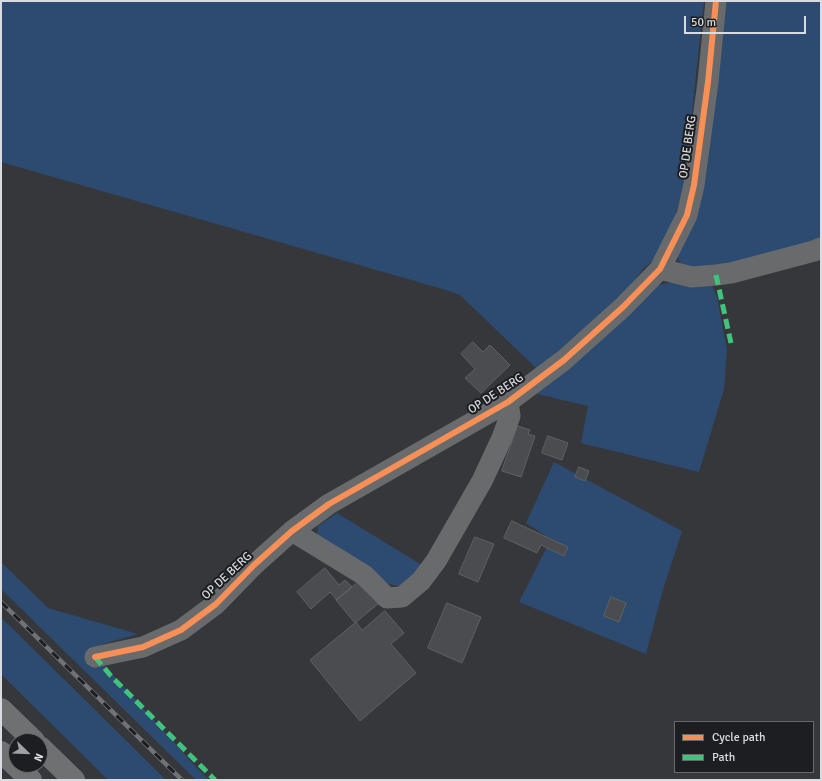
<!DOCTYPE html>
<html>
<head>
<meta charset="utf-8">
<style>
	body { margin:0 }
	#map { position:relative; width:822px; height:781px; overflow:hidden; background:#35373a; font-family:Signika,sans-serif }
	canvas { display:block }
	.frame { position:absolute; inset:0; border:2px solid #d8dbdf; pointer-events:none }
	.legend { position:absolute; left:674px; top:721px; width:140px; height:52px; box-sizing:border-box; background:#1c1e21; border:1px solid #676a6d; margin:0; padding:5px 7px; list-style:none; font-size:12px; color:#d8dbdf }
	.legend li { display:flex; align-items:center; gap:8px; height:20px }
	.legend b { width:20px; border:1px solid #676a6d }
	.north { position:absolute; left:8px; top:733px; width:40px; height:40px; box-sizing:border-box; background:#1c1e21; border:1px solid #676a6d; border-radius:50%; rotate:113deg; font-size:11px; font-weight:700; line-height:16px; text-align:center; color:#d8dbdf }
	.north::after { content:''; display:block; margin:auto; width:14px; height:18px; background:#9fa2a5; clip-path:polygon(50% 0,100% 100%,50% 72%,0 100%) }
	.scale { position:absolute; left:684px; top:16px; width:122px; height:18px; box-sizing:border-box; border:2px solid #d8dbdf; border-top:0; padding-left:5px; font-size:12px; line-height:14px; white-space:nowrap; color:#d8dbdf; -webkit-text-stroke:3px #1c1e21; paint-order:stroke }
</style>
</head>
<body>
<div id="map">
<canvas width="822" height="781"></canvas>
<div class="frame"></div>
<ul class="legend">
<li><b style="height:5px;background:#f78f57"></b>Cycle path</li>
<li><b style="height:5px;background:#40c37c"></b>Path</li>
</ul>
<div class="north">N</div>
<div class="scale">50 m</div>
</div>
<script>
const context = document.querySelector('canvas').getContext('2d');
context.lineJoin = 'round';
function fill(path, color) { context.fillStyle = color; context.fill(path, 'evenodd'); }
function trace(path, color, width, dash) { context.strokeStyle = color; context.lineWidth = width; context.lineCap = dash ? 'butt' : 'round'; context.setLineDash(dash || []); context.stroke(path); }
function write(font, color, halo, rows, align = 'center') {
  context.font = font + ' Signika,sans-serif'; context.lineWidth = 4; context.setLineDash([]); context.textBaseline = 'middle'; context.strokeStyle = halo; context.fillStyle = color; for (const [text, x, y, turn = 0] of rows) {
    context.save(); context.translate(x, y); context.rotate((+turn || 0) * Math.PI / 180); context.textAlign = isNaN(turn) ? turn : align; if (halo) context.strokeText(text, 0, 0); context.fillText(text, 0, 0); context.restore();
  }
}
fill(new Path2D(`
	M1 1H704L693 103 687 175 673 223 656 258 644 268 619 300 537 369 460 295 446 290 1 162Z
	M721 1H821V244L695 272 681 267 676 251Z
	M710 281 717 297 727 350 724 389 699 472 581 443 588 406 533 393 652 287 671 282Z
	M554 462 682 531 662 593 646 654 519 602 551 539 526 523Z
	M337 513 425 567 410 580 398 586 389 584 319 539 317 534 318 526Z
	M1 562 48 608 138 634 89 648 196 767 209 780H196L1 589Z
	M1 618 10 626 166 780H108L1 674Z`), '#2d4b71');
const building = new Path2D(`
	M473 342 483 352 490 345 510 365 481 393 465 378 475 369 461 354Z
	M518 426 530 430 528 434 535 436 521 477 502 471Z
	M548 436 568 443 562 460 542 453Z
	M579 467 589 471 585 481 575 477Z
	M512 521 568 547 564 556 541 545 537 553 504 538Z
	M475 537 494 544 478 582 459 574Z
	M325 568 339 585 345 580 352 587 337 600 330 592 311 609 297 592Z
	M360 581 379 603 355 623 336 600Z
	M611 597 626 603 619 622 604 616Z
	M447 603 481 617 462 663 428 648Z
	M385 611 404 633 391 644 416 673 360 721 310 660 356 622 362 630Z`);
fill(building, '#4a4c4f');
trace(building, '#5f6164', 1);
trace(new Path2D(`
	M660 269 692 277 716 275 731 273 814 251 821 248
	M292 531 364 575 387 598 402 597 421 581 436 561 482 481 502 438 510 416 508 402
	M95 657 143 647 181 630 216 604 254 565 292 531 329 504 508 402 564 360 623 307 660 269 687 215 694 185 708 82 716 1`), '#696a6b', 21);
trace(new Path2D(`
	M1 709 34 741
	M40 747 74 780
	M1 752 31 780`), '#6f7072', 22);
const rail = new Path2D(`
	M1 602 182 780`);
trace(rail, '#717275', 4.5);
trace(rail, '#1c1e21', 3, [9]);
trace(new Path2D(`
	M716 275 731 343
	M95 657 111 676 215 780`), '#40c37c', 5, [10, 5]);
trace(new Path2D(`
	M95 657 143 647 181 630 216 604 254 565 292 531 329 504 508 402 564 360 623 307 660 269 687 215 694 185 708 82 716 1`), '#f78f57', 6);
write('12px', '#d8dbdf', '#1c1e21', [
	["OP DE BERG",688,147,-82],
	["OP DE BERG",496,394,-33],
	["OP DE BERG",227,576,-43]
]);
</script>
</body>
</html>
